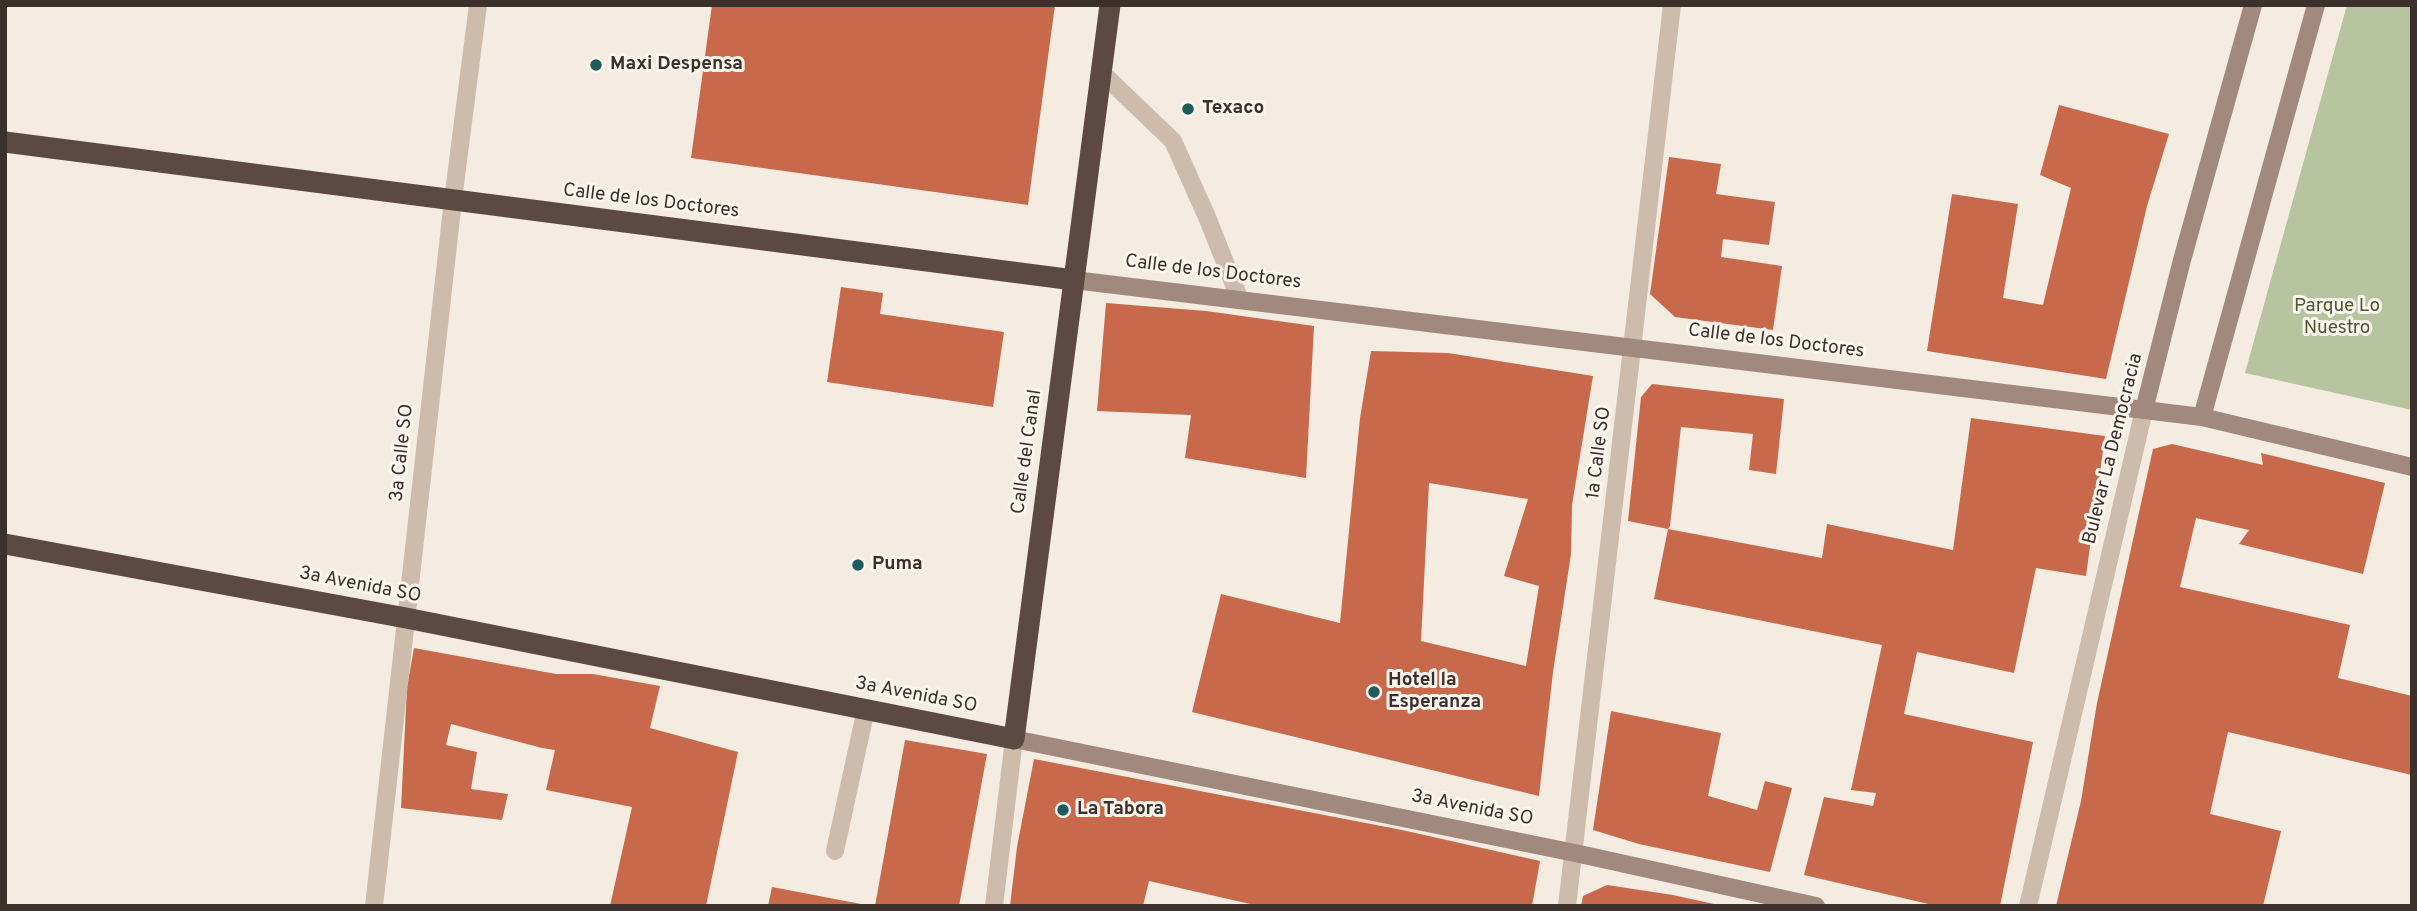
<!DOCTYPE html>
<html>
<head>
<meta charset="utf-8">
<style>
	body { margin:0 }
	#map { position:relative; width:2417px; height:911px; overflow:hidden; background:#f4ebe1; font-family:Overpass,sans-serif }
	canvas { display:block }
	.frame { position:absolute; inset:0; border:7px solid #3b302b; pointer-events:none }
</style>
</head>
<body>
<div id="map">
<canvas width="2417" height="911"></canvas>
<div class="frame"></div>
</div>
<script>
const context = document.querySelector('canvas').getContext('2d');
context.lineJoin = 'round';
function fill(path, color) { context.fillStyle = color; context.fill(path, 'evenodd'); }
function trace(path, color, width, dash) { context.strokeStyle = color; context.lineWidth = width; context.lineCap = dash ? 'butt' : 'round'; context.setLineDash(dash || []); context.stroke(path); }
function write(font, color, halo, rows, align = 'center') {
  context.font = font + ' Overpass,sans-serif'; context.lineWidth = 6; context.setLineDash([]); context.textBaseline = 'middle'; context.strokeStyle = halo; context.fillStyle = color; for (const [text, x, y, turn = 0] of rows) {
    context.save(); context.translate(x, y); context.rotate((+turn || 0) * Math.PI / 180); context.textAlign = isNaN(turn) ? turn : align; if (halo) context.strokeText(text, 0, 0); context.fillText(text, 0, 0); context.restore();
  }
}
fill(new Path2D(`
	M2347 5H2412V410L2245 373Z`), '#b8c4a0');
fill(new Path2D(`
	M712 5H1055L1028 205 691 158Z
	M2059 105 2169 134 2147 206 2106 379 1927 351 1952 194 2018 204 2003 298 2043 305 2071 188 2040 175Z
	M1669 157 1721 164 1716 194 1775 202 1769 245 1723 239 1721 257 1782 266 1773 330 1675 317 1650 294Z
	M841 287 883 293 880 314 1004 332 993 407 827 382Z
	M1106 303 1206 311 1314 326 1306 478 1185 458 1191 415 1097 411Z
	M1371 351 1448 353 1593 376 1572 505 1571 554 1553 672 1539 796 1192 712 1221 594 1340 623 1360 418ZM1429 483 1528 499 1504 576 1539 586 1526 666 1421 641Z
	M1652 384 1784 399 1776 474 1749 470 1753 434 1681 427 1670 526 1668 529 1822 558 1827 524 1953 550 1971 418 2105 436 2086 576 2036 568 2014 673 1917 652 1904 714 2033 742 2000 906H1937L1804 875 1824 797 1873 806 1876 793 1851 790 1882 645 1654 599 1668 529 1628 521 1641 397Z
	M2172 444 2263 465 2261 453 2385 483 2363 574 2239 544 2249 530 2196 518 2180 587 2350 625 2338 678 2412 696V775L2228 732 2210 814 2281 831 2263 906H2056L2081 801 2097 703 2153 449Z
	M414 648 556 674H593L660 686 650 728 738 752 706 906H610L632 807 546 790 555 750 542 748 451 724 446 745 477 752 471 789 508 794 502 820 401 808 407 687Z
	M1611 711 1721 733 1708 796 1757 810 1765 781 1792 788 1770 872 1639 844 1593 830Z
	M905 740 987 754 959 906H875Z
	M1034 759 1402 830 1540 861 1532 906H1259L1149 881 1143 906H1010L1017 847Z
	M1607 885 1673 895 1723 906H1581L1583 896Z
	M772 887 861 904 860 906H768Z`), '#c8694b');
trace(new Path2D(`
	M1102 73 1173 141 1207 217 1240 300
	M835 851 866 709`), '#cdbbac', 18);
trace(new Path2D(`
	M374 906 453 200 478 5
	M994 906 1014 739
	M1567 906 1672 5
	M2028 906 2144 410`), '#cdbbac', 18);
trace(new Path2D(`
	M1074 280 2202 417 2412 467
	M2144 410 2182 260 2253 5
	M2202 417 2316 5
	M1014 739 1575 853 1816 906`), '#a18a7d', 18);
trace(new Path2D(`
	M5 142 1074 280
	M5 544 406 618 1014 739 1110 5`), '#5c4a42', 21);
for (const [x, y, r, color] of [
	[596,65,7,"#1f5a5e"],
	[1188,109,7,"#1f5a5e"],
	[858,565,7,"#1f5a5e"],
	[1374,692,7,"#1f5a5e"],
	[1063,810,7,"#1f5a5e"]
]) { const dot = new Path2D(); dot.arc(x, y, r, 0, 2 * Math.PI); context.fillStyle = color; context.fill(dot); trace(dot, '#fbf5ee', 2.5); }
write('bold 19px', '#3b302b', '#fbf5ee', [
	["Maxi Despensa",610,65],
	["Texaco",1202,109],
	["Puma",872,565],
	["Hotel la",1388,681],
	["Esperanza",1388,703],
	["La Tabora",1077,810]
], 'left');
write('19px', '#3b302b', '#fbf5ee', [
	["Calle de los Doctores",651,202,7],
	["Calle de los Doctores",1213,273,7],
	["Calle de los Doctores",1776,342,7],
	["Bulevar La Democracia",2114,449,-76],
	["Calle del Canal",1028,452,-82],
	["3a Calle SO",403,453,-84],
	["1a Calle SO",1600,453,-83],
	["3a Avenida SO",360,586,11],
	["3a Avenida SO",916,696,11],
	["3a Avenida SO",1472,809,11]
]);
write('19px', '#4a5a2e', '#fbf5ee', [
	["Parque Lo",2337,307],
	["Nuestro",2337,329]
]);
</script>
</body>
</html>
